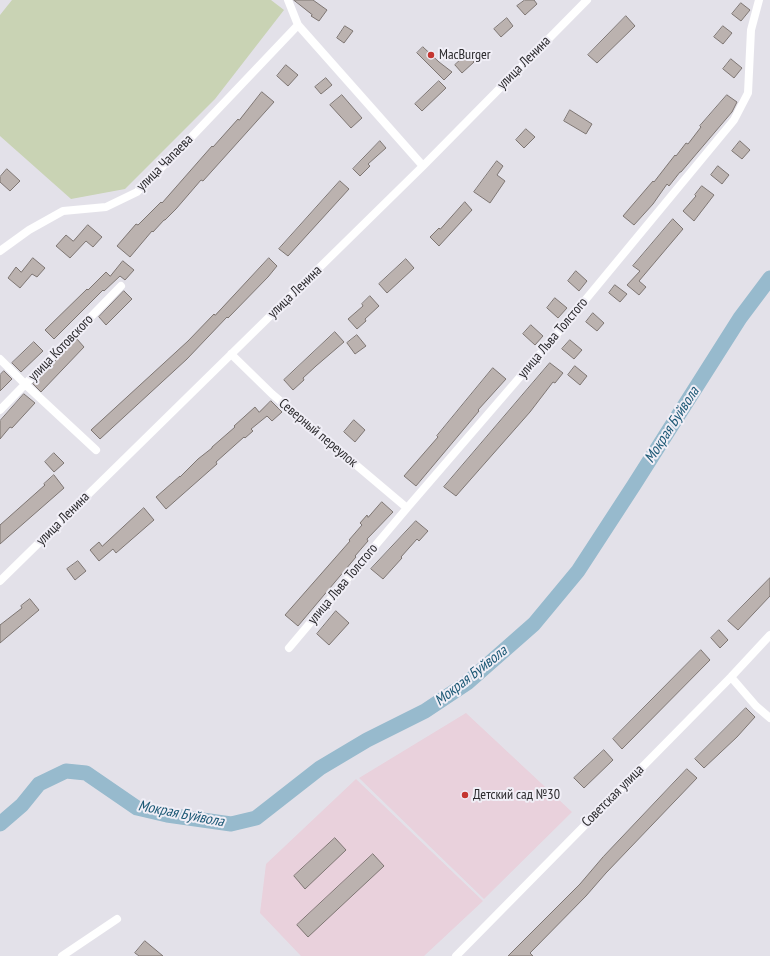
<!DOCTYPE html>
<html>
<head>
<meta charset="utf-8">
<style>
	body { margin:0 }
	canvas { display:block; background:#e3e1e9 }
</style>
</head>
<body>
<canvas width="770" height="956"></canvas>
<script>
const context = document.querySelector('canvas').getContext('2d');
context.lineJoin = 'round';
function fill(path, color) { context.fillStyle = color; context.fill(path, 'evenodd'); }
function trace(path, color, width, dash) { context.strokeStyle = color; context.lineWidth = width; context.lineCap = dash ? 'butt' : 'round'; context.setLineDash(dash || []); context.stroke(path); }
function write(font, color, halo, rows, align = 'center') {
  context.font = font + ' "PT Sans Narrow",sans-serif'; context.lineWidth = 4; context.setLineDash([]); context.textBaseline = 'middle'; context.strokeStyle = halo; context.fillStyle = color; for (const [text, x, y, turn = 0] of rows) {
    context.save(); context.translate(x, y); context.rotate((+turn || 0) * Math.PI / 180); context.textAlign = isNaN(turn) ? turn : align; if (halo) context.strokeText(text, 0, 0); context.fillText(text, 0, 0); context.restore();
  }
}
fill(new Path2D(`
	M466 713 572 812 484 899 359 778Z
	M356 779 483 901 424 956H301L260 913 266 864Z`), '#e9d1dc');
fill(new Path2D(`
	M12 0H271L284 10 215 99 125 189 71 199 0 136V15Z`), '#c9d3b4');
trace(new Path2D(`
	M0 824 22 805 39 784 66 771 86 773 137 808 167 815 231 824 256 818 320 768 367 740 425 711 467 683 534 624 578 571 634 485 740 318 770 278`), '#97bacd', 15);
const building = new Path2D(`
	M294 0H313L327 10 319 21 311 16 312 15Z
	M525 0H534L537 4 525 15 517 6Z
	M741 3 750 10 741 21 732 14Z
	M626 16 635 26 597 63 588 55Z
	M507 18 513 26 501 37 494 29Z
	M345 26 353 31 344 43 337 38Z
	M723 26 732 33 723 44 714 37Z
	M423 47 439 62 452 72 444 80 417 53Z
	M467 54 474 62 462 73 455 65Z
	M731 59 742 68 734 78 723 69Z
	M286 65 298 75 288 86 277 76Z
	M326 78 332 85 321 94 315 87Z
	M439 81 446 88 422 111 415 104Z
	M262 92 274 102 203 181 201 180 176 209 165 220H164L153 232 152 231 130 257 117 246 136 224 138 225 161 202 162 203 212 146 213 147 238 119 239 120Z
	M342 95 362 118 351 128 330 105Z
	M727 95 737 102 732 112 681 172H680L669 186 667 184 653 204 634 225 623 216 653 181 654 182 675 155 676 156 686 143 688 144 701 127 700 126Z
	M570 110 592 124 586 134 564 121Z
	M526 129 535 137 524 148 516 140Z
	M380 141 386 148 368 164 370 166 360 176 353 169Z
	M740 141 750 150 742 159 732 151Z
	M497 161 503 166 497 175 505 181 490 203 474 192Z
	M718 166 729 175 722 184 711 175Z
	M7 169 20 181 10 191 0 182V177Z
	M340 181 349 189 288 256 279 249Z
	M702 186 714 195 694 221 683 211 696 196 695 195Z
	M465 202 472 210 439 246 430 237 439 228 440 229Z
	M673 219 683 229 639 281 646 287 639 295 627 285 640 271 633 266Z
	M88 225 102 237 93 247 86 241 70 258 56 246 66 235 73 241Z
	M33 258 45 268 37 277 32 274 20 288 8 278 16 267 21 272Z
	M269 258 277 266 268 277 228 318 227 317 187 359 100 439 91 430 188 341 214 314 215 315Z
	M406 259 414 268 387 293 379 284Z
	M123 261 134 270 125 280 120 276 104 291 103 290 54 339 45 330 87 289 88 290 106 272 110 276Z
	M576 271 587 281 579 291 568 281Z
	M615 285 627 294 620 302 609 293Z
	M124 291 132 299 106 325 99 317Z
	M370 296 379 306 365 319 366 321 357 329 348 319 363 306 362 304Z
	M555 298 567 308 558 318 547 308Z
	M593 313 604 323 597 331 586 322Z
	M531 325 543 336 535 345 523 334Z
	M335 332 344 342 316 366 303 378 304 380 293 390 284 380Z
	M357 335 366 346 355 354 347 343Z
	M77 339 84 347 41 392 33 384Z
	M570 340 582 350 574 359 562 349Z
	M34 342 43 351 21 372 12 363Z
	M550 363 563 373 555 383 553 382 530 412 456 496 444 487Z
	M575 366 587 376 580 385 568 375Z
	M493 368 506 379 478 410 479 411 416 486 404 476 438 437 437 436Z
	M4 371 12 379 0 391V375Z
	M24 394 35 403 12 428 10 427 0 439V421Z
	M271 401 282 412 272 421 267 416 251 429 253 431 245 438 244 437 216 462 217 464 166 509 156 497 180 476V477L198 459 212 448V447L235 427 234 426 255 407 259 412Z
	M354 420 365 430 355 442 344 432Z
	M54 453 64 463 54 472 45 462Z
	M54 475 64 488 0 544V525L45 485 44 484Z
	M382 502 393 512 367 539 368 541 355 556 356 557 298 626 285 615 350 541 349 540 362 525 360 523 367 515 368 517Z
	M144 508 154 520 116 553 113 549 99 561 90 550 99 542 102 546Z
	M416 521 428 531 419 541 417 539 401 557 402 558 383 579 371 569Z
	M78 561 86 571 75 580 67 569Z
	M770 578V596L738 630 728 621Z
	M30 599 39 610 0 643V625L22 608 21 606Z
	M336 611 349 623 329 645 317 634Z
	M719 630 728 640 720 648 711 638Z
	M701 650 710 660 622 749 613 739Z
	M746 708 755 717 737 737 704 768 695 759Z
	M604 750 613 760 584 788 574 778Z
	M687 769 697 778 606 873 586 896 530 953 533 956H508L580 884 603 857Z
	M335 838 346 850 305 889 294 876Z
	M373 854 384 866 308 937 297 925Z
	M145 941 163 956H139L135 953Z`);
fill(building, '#bbb2af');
trace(building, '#7e7673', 1);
trace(new Path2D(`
	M288 0 298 25 423 166
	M0 251 29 230 63 211 106 207 137 192 181 148 298 25
	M231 354 272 394 407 508
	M0 359 26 385 96 450
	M0 410 121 286
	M0 581 423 166 587 0
	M289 648 407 508 563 327 734 120 748 93 751 30 759 0
	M731 677 756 706 770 718
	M62 956 117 919
	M456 956 731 677 770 635`), '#fff', 8);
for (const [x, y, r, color] of [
	[431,55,4,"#c43631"],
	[465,795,4,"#c43631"]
]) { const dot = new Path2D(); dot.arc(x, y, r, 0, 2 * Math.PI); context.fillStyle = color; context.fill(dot); trace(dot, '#f0eef6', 1.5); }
write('14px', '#2b2a2d', '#f0eef6', [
	["MacBurger",439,55],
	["Детский сад №30",473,795]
], 'left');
write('14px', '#2b2a2d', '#f0eef6', [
	["улица Ленина",524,63,-45],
	["улица Чапаева",165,163,-45],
	["улица Ленина",295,292,-44],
	["улица Льва Толстого",553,338,-50],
	["улица Котовского",61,348,-46],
	["Северный переулок",318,433,40],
	["улица Ленина",63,519,-45],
	["улица Льва Толстого",343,584,-50],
	["Советская улица",613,796,-45]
]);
write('italic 15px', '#1a5774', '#f0eef6', [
	["Мокрая Буйвола",672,425,-57],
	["Мокрая Буйвола",471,676,-38],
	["Мокрая Буйвола",181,814,11]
]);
</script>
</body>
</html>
